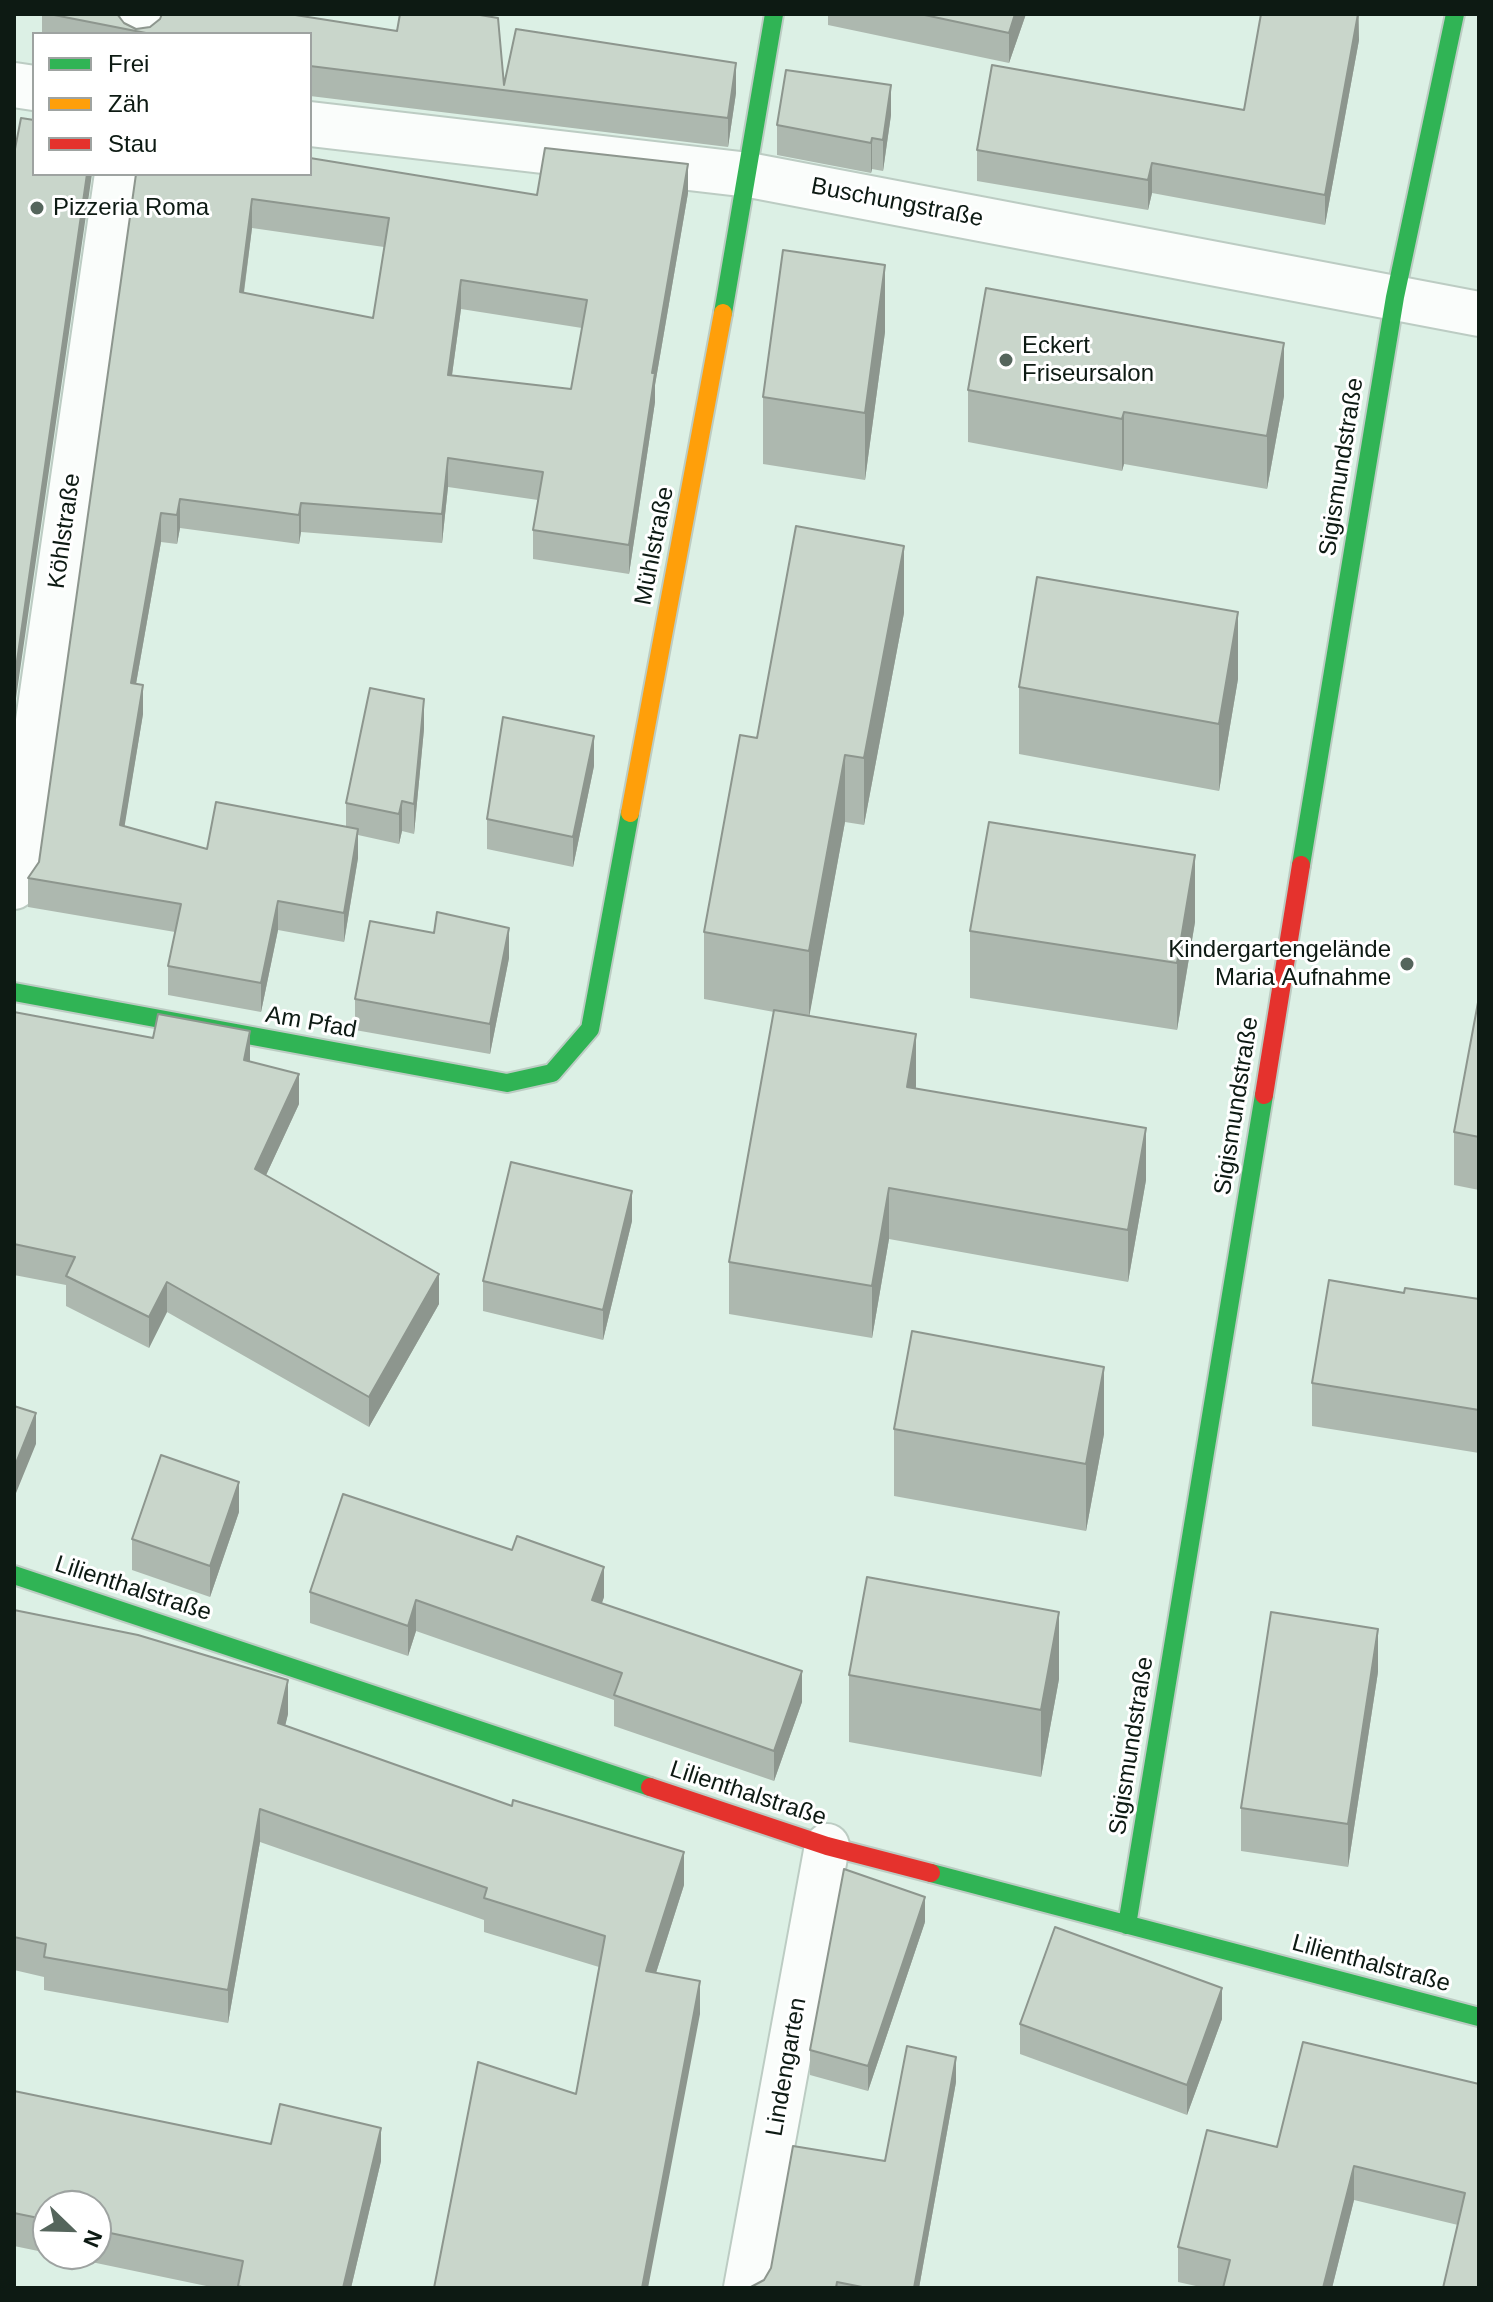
<!DOCTYPE html>
<html>
<head>
<meta charset="utf-8">
<style>
	body { margin:0 }
	#map { position:relative; width:1493px; height:2302px; overflow:hidden; background:#dcf0e5; font-family:Arial,sans-serif }
	canvas { display:block }
	.frame { position:absolute; inset:0; border:16px solid #0d1a13; pointer-events:none }
	.legend { position:absolute; left:32px; top:32px; width:280px; height:144px; box-sizing:border-box; background:#fff; border:2px solid #9ea3a1; margin:0; padding:10px 14px; list-style:none; font-size:24px; color:#0d1a13 }
	.legend li { display:flex; align-items:center; gap:16px; height:40px }
	.legend b { width:40px; border:2px solid #9ea3a1 }
	.north { position:absolute; left:32px; top:2190px; width:80px; height:80px; box-sizing:border-box; background:#fff; border:2px solid #9ea3a1; border-radius:50%; rotate:113deg; font-size:22px; font-weight:700; line-height:32px; text-align:center; color:#0d1a13 }
	.north::after { content:''; display:block; margin:auto; width:28px; height:36px; background:#55655c; clip-path:polygon(50% 0,100% 100%,50% 72%,0 100%) }
</style>
</head>
<body>
<div id="map">
<canvas width="1493" height="2302"></canvas>
<div class="frame"></div>
<ul class="legend">
<li><b style="height:10px;background:#30b455"></b>Frei</li>
<li><b style="height:10px;background:#ff9f0a"></b>Zäh</li>
<li><b style="height:10px;background:#e5322d"></b>Stau</li>
</ul>
<div class="north">N</div>
</div>
<script>
const context = document.querySelector('canvas').getContext('2d');
context.lineJoin = 'round';
function trace(path, color, width, dash) { context.strokeStyle = color; context.lineWidth = width; context.lineCap = dash ? 'butt' : 'round'; context.setLineDash(dash || []); context.stroke(path); }
function fill(path, color) { context.fillStyle = color; context.fill(path, 'evenodd'); }
function write(font, color, halo, rows, align = 'center') {
  context.font = font + ' Arial,sans-serif'; context.lineWidth = 6; context.setLineDash([]); context.textBaseline = 'middle'; context.strokeStyle = halo; context.fillStyle = color; for (const [text, x, y, turn = 0] of rows) {
    context.save(); context.translate(x, y); context.rotate((+turn || 0) * Math.PI / 180); context.textAlign = isNaN(turn) ? turn : align; if (halo) context.strokeText(text, 0, 0); context.fillText(text, 0, 0); context.restore();
  }
}
const street = new Path2D(`
	M140 34 143 14
	M14 85 34 88
	M310 124 749 175 1479 314
	M14 887 117 174
	M746 2288 827 1846`);
const fast = new Path2D(`
	M723 313 774 14
	M1301 865 1395 297 1455 14
	M14 992 507 1083 552 1073 590 1029 630 813
	M14 1575 650 1787
	M931 1873 1479 2017
	M1127 1925 1264 1095`);
const slow = new Path2D(`
	M630 813 723 313`);
const jam = new Path2D(`
	M1264 1095 1301 865
	M650 1787 827 1846 931 1873`);
trace(street, '#bcccc3', 48);
trace(fast, '#bcccc3', 22);
trace(slow, '#bcccc3', 22);
trace(jam, '#bcccc3', 22);
trace(street, '#fafdfb', 44);
trace(fast, '#30b455', 18);
trace(slow, '#ff9f0a', 18);
trace(jam, '#e5322d', 18);
fill(new Path2D(`
	M42 14H118L124 23 136 29 150 27 160 19 162 14H293L504 85 736 93 728 147 310 96V34H42Z
	M828 14H1026L1009 63 828 25Z
	M1359 14V40L1325 225 1152 193 1148 210 977 181V150L1244 110Z
	M891 115 883 171 872 169 871 173 777 155V125Z
	M136 174 537 195 688 193 655 385V402L629 574 533 559V530L538 500 448 487 442 543 301 532 299 544 180 528 177 544 161 542 136 684 143 714 124 827 207 849 346 826V803L424 729 414 834 402 831 399 844 358 835V858L344 942 278 930 261 1012 168 995V966L175 932 28 907V878L39 862ZM252 228 384 247 373 318 244 293ZM461 309 582 328 571 389 452 375Z
	M885 332 865 480 763 464V397Z
	M968 390 1284 396 1267 489 1124 464 1122 471 968 442Z
	M904 613 864 825 845 822 809 1016 916 1086V1088L1146 1180 1128 1282 889 1239 872 1338 729 1314V1262L774 1012 704 999V932L757 738Z
	M1238 679 1219 791 1019 754V687Z
	M594 766 573 867 487 849V819Z
	M1195 922 1177 1030 970 998V931Z
	M509 958 490 1054 355 1030V999Z
	M1479 997V1190L1454 1185V1132Z
	M14 1012 250 1062 299 1104 266 1175 439 1304 369 1427 167 1312 149 1348 66 1306V1285L14 1275Z
	M632 1221 603 1340 483 1311V1281Z
	M1404 1293 1479 1299V1453L1312 1426V1383Z
	M894 1429 1104 1434 1086 1531 894 1496Z
	M239 1512 210 1597 132 1570V1539Z
	M310 1592 604 1597 602 1603 802 1702 774 1781 614 1726V1700L416 1631 408 1656 310 1623Z
	M14 1610 288 1714 285 1725 684 1885 656 1973 700 2014 576 2094 599 1967 484 1932V1920L260 1842 228 2023 44 1990V1977L14 1970Z
	M1378 1672 1348 1867 1241 1851V1808Z
	M849 1675 1059 1679 1041 1777 849 1742Z
	M925 1922 868 2091 810 2075V2050Z
	M1222 2019 1187 2115 1020 2054V2024Z
	M956 2082 919 2288H749L764 2280 885 2161Z
	M1479 2084V2288L1458 2225 1354 2200 1332 2288H1205L1178 2282V2247L1277 2147Z
	M14 2091 271 2144 381 2161 351 2288H216L53 2254H96V2206H48V2253L14 2246Z`), '#adb8af');
fill(new Path2D(`
	M1015 14H1026L1009 63V33Z
	M1358 14 1359 40 1325 225V195Z
	M736 63V93L728 147V118Z
	M891 85V115L883 171V140Z
	M872 138V169L871 173V143Z
	M1152 163V193L1148 210V180Z
	M688 164V193L655 385V402L629 574V545L652 373Z
	M87 174H92L14 712V682Z
	M252 199V228L240 321V292Z
	M885 265V332L865 480V413Z
	M461 280V309L448 404V375Z
	M1284 343V396L1267 489V436Z
	M1124 412V464L1122 471V419Z
	M448 458V487L442 543V514Z
	M180 499V528L177 544V515Z
	M301 503V532L299 544V515Z
	M161 513V542L131 712V683Z
	M904 546V613L864 825V758Z
	M1238 612V679L1219 791V724Z
	M143 685V714L120 854V825Z
	M424 699V729L414 834V804Z
	M594 736V766L573 867V837Z
	M845 755V822L809 1018V951Z
	M402 801V831L399 844V814Z
	M358 829V858L344 942V913Z
	M1195 855V922L1177 1030V963Z
	M278 901V930L261 1012V983Z
	M509 928V958L490 1054V1024Z
	M250 1031V1061L244 1091V1060Z
	M916 1034V1086L907 1138V1087Z
	M299 1074V1104L255 1199V1169Z
	M1146 1128V1180L1128 1282V1230Z
	M889 1188V1239L872 1338V1286Z
	M632 1191V1221L603 1340V1310Z
	M439 1274V1304L369 1427V1397Z
	M167 1282V1312L149 1348V1317Z
	M1104 1367V1434L1086 1531V1464Z
	M36 1413V1444L14 1498V1468Z
	M239 1482V1512L210 1597V1566Z
	M604 1567V1597L592 1630V1600Z
	M416 1600V1631L408 1656V1626Z
	M1059 1612V1679L1041 1777V1710Z
	M1378 1629V1672L1348 1867V1824Z
	M802 1671V1702L774 1781V1751Z
	M288 1680V1714L278 1756V1723Z
	M260 1809V1842L228 2023V1990Z
	M684 1852V1885L646 2004V1971Z
	M925 1897V1922L868 2091V2066Z
	M700 1981V2014L648 2288H642Z
	M1222 1988V2019L1187 2115V2085Z
	M956 2057V2082L919 2288H914Z
	M381 2128V2161L351 2288H343Z
	M1354 2166V2200L1332 2288H1323Z`), '#8d968e');
const building = new Path2D(`
	M49 14H117L124 23 136 29 150 27 160 19 162 14H289L397 31 400 14H474L498 18 504 85 516 29 736 63 728 118 310 66V34H151Z
	M920 14H1015L1009 33Z
	M1261 14H1358L1325 195 1152 163 1148 180 977 150 992 65 1244 110Z
	M786 70 891 85 883 140 872 138 871 143 777 125Z
	M21 118 34 120V174H87L14 682V154Z
	M545 148 688 164 652 373H655L629 545 533 530 543 472 448 458 442 514 301 503 299 515 180 499 177 515 161 513 131 683 143 685 120 825 207 849 216 802 358 829 344 913 278 901 261 983 168 966 181 904 28 878 39 862 136 174H310V158L537 195ZM252 199 389 218 373 318 240 292ZM461 280 587 300 571 389 448 375Z
	M783 250 885 265 865 413 763 397Z
	M986 288 1284 343 1267 436 1124 412 1122 419 968 390Z
	M796 526 904 546 864 758 845 755 809 951 704 932 740 735 757 738Z
	M1037 577 1238 612 1219 724 1019 687Z
	M370 688 424 699 414 804 402 801 399 814 346 803Z
	M503 717 594 736 573 837 487 819Z
	M989 822 1195 855 1177 963 970 931Z
	M437 912 509 928 490 1024 355 999 370 921 434 933Z
	M1479 997V1137L1454 1132Z
	M774 1010 916 1034 907 1087 1146 1128 1128 1230 889 1188 872 1286 729 1262Z
	M14 1012 153 1038 158 1014 250 1031 244 1060 299 1074 255 1169 439 1274 369 1397 167 1282 149 1317 66 1276 75 1257 14 1244Z
	M511 1162 632 1191 603 1310 483 1281Z
	M1329 1280 1404 1293 1405 1288 1479 1299V1410L1312 1383Z
	M912 1331 1104 1367 1086 1464 894 1429Z
	M14 1406 36 1413 14 1468Z
	M161 1455 239 1482 210 1566 132 1539Z
	M343 1494 512 1550 517 1536 604 1567 592 1600 802 1671 774 1751 614 1695 622 1673 416 1600 408 1626 310 1592Z
	M867 1577 1059 1612 1041 1710 849 1675Z
	M14 1610 138 1635 288 1680 278 1723 512 1806 513 1800 684 1852 646 1971 700 1981 642 2288H434L478 2062 576 2094 605 1936 484 1898 487 1888 260 1809 228 1990 44 1957 46 1944 14 1937Z
	M1271 1612 1378 1629 1348 1824 1241 1808Z
	M844 1869 925 1897 868 2066 810 2050Z
	M1055 1927 1222 1988 1187 2085 1020 2024Z
	M1303 2042 1479 2084V2288H1443L1465 2193 1354 2166 1323 2288H1223L1230 2260 1178 2247 1207 2130 1277 2147Z
	M907 2046 956 2057 914 2288H867L837 2282 836 2288H749L764 2280 771 2268 793 2146 885 2161Z
	M14 2091 271 2144 280 2104 381 2128 343 2288H245L238 2286 243 2261 96 2230V2206H48V2220L14 2213Z`);
fill(building, '#c9d6cb');
trace(building, '#8d968e', 2);
for (const [x, y, r, color] of [
	[37,208,8,"#55655c"],
	[1006,360,8,"#55655c"],
	[1407,964,8,"#55655c"]
]) { const dot = new Path2D(); dot.arc(x, y, r, 0, 2 * Math.PI); context.fillStyle = color; context.fill(dot); trace(dot, '#fff', 3); }
write('24px', '#0d1a13', '#fff', [
	["Buschungstraße",897,203,11],
	["Sigismundstraße",1342,467,-81],
	["Köhlstraße",65,531,-82],
	["Mühlstraße",655,546,-79],
	["Am Pfad",311,1023,10],
	["Sigismundstraße",1237,1106,-81],
	["Lilienthalstraße",133,1589,18],
	["Sigismundstraße",1132,1746,-81],
	["Lilienthalstraße",748,1794,18],
	["Lilienthalstraße",1371,1964,15],
	["Lindengarten",787,2067,-80]
]);
write('24px', '#0d1a13', '#fff', [
	["Pizzeria Roma",53,208],
	["Eckert",1022,346],
	["Friseursalon",1022,374],
	["Kindergartengelände",1391,950,"right"],
	["Maria Aufnahme",1391,978,"right"]
], 'left');
</script>
</body>
</html>
